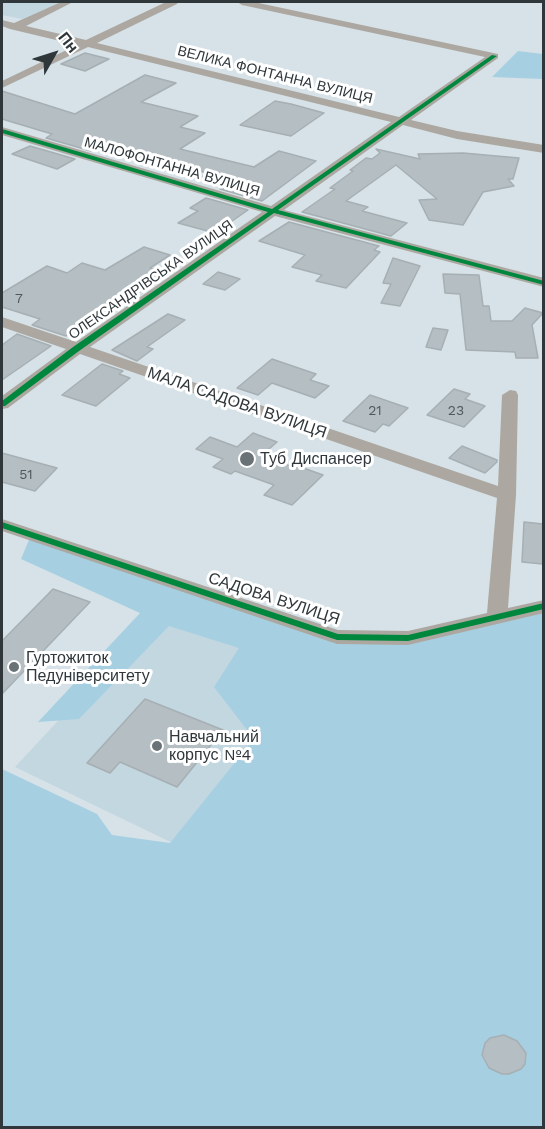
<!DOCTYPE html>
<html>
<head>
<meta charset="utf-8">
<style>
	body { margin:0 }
	#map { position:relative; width:545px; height:1129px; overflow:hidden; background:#d6e2e7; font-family:"Work Sans",sans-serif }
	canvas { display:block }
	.frame { position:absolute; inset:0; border:3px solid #2f373b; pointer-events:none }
	.north { position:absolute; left:24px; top:24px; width:60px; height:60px; -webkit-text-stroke:4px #fff; paint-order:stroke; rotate:51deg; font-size:16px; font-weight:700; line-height:24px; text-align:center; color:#2f373b }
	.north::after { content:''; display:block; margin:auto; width:21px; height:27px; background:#2f373b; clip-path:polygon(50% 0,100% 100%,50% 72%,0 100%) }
</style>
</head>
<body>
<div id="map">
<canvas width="545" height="1129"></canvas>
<div class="frame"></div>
<div class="north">Пн</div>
</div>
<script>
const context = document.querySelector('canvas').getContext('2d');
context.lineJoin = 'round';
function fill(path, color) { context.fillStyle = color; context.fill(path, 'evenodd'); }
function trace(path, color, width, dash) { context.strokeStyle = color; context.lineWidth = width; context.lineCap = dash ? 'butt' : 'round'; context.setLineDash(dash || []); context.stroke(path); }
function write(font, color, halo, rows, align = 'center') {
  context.font = font + ' "Work Sans",sans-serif'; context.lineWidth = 6; context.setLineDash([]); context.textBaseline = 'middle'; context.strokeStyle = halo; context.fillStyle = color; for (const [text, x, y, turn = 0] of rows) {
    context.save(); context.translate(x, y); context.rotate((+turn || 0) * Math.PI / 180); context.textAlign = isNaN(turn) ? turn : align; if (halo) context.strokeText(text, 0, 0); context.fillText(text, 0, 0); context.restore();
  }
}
fill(new Path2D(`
	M2 2H61L22 19 2 15Z
	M165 606 333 678 183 848 15 767Z`), '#c2d7e0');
fill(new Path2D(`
	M518 51 543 54V79L492 77Z
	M31 535 337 637 408 638 543 606V1127L2 1128V769L97 814 112 835 170 843 254 739 214 687 239 648 169 626 79 719 38 722 140 613 21 559Z`), '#a6d0e2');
const building = new Path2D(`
	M85 53 109 59 85 71 61 64Z
	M145 75 176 83 141 102 198 116 180 127 205 133 180 149 254 167 279 151 316 161 262 201 220 189 225 185 199 179 207 173 101 145 91 151 46 138 52 134 2 119V91L75 114Z
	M275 101 291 104 324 113 291 136 240 125Z
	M30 146 75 159 57 169 12 154Z
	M376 149 420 159 418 154 463 153 519 158 513 179H508L514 186 483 192 463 225 429 220 419 200 437 199 396 165 346 201 368 207 362 211 407 223 391 236 302 212 335 189 330 188 353 171 350 170 366 158 372 159 380 153Z
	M206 198 248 210 215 233 178 223 198 211 190 208Z
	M289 222 379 246 374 250 380 252 346 288 316 281 322 275 292 267 305 255 259 241Z
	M144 247 170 255 150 268 161 272 127 293 124 292 76 325 80 326 66 336 32 325 40 319 2 307V293L47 266 67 273 82 263 105 270Z
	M393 258 420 266 400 306 381 303 391 284 383 283Z
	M218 272 240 279 225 290 203 284Z
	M443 274 479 275 483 306H489L491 321H512L525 308 543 313 532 325 538 358H516L515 352 466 350 460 294 445 293Z
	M168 314 185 320 147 347 153 349 137 361 112 350Z
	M433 328 448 330 441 350 426 347Z
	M17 334 51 346 2 380V345Z
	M272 359 316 374 310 380 329 386 315 398 272 383 258 395 237 388Z
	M102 364 123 371 119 374 130 378 96 406 62 395Z
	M454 389 470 394 465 399 485 406 464 427 427 415Z
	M370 395 408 408 389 426 383 424 375 432 343 421Z
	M253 433 277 442 262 455 293 467 295 465 323 475 292 505 264 495 274 485 235 471 231 474 213 467 223 459 196 449 210 437 237 447Z
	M462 446 497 460V462L485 473 449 458Z
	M2 453 57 468 35 491 2 482Z
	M524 522 543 524V564L522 562Z
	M53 589 90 602 2 694V641Z
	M145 699 223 730 177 787 120 762 110 773 87 763Z
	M504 1035 517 1041 526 1053 525 1064 521 1069 509 1074H502L489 1068 482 1055 485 1043 490 1038Z`);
fill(building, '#b5bec3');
trace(building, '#a6afb3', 1.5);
fill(new Path2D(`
	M61 2H73L26 26 86 40 166 2H178L177 4 97 43 399 117 485 57 242 5 237 2H254L498 54V58L411 120 457 131 544 145V153L457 139 403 125 284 210 544 278V287L275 216 90 347 498 486 502 395 510 390 516 391 518 395 516 495 508 608 544 600V613L408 645 337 644 2 531V519L338 630 408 631 487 613 497 498 80 354 8 408 2 409V396L66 349 2 327V317L76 342 262 212 2 135V127L271 206 391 122 88 47 2 88V81L77 45 10 29 2 26V20L14 23Z`), '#aca8a1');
fill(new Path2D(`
	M492 55 497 56 278 210 544 281V285L274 213 79 351 5 406H2V401L73 347 268 212 2 133V129L272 209Z
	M2 522 338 634 408 635 544 603V609L408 641 337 640 2 528Z`), '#00873e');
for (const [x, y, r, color] of [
	[247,459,8,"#697377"],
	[14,667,6,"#697377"],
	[157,746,6,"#697377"]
]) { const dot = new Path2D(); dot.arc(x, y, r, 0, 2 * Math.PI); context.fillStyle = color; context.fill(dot); trace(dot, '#fff', 2); }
write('14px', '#2f373b', '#fff', [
	["ВЕЛИКА ФОНТАННА ВУЛИЦЯ",275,75,14],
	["МАЛОФОНТАННА ВУЛИЦЯ",172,167,16],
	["ОЛЕКСАНДРІВСЬКА ВУЛИЦЯ",151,280,-35]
]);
write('14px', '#50595d', null, [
	["7",19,299],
	["21",375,411],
	["23",456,411],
	["51",26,475]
]);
write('16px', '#2f373b', '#fff', [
	["МАЛА САДОВА ВУЛИЦЯ",237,403,19],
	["САДОВА ВУЛИЦЯ",274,599,18]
]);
write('16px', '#2f373b', '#fff', [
	["Туб Диспансер",260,459],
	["Гуртожиток",26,658],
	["Педуніверситету",26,676],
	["Навчальний",169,737],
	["корпус №4",169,755]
], 'left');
</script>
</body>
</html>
